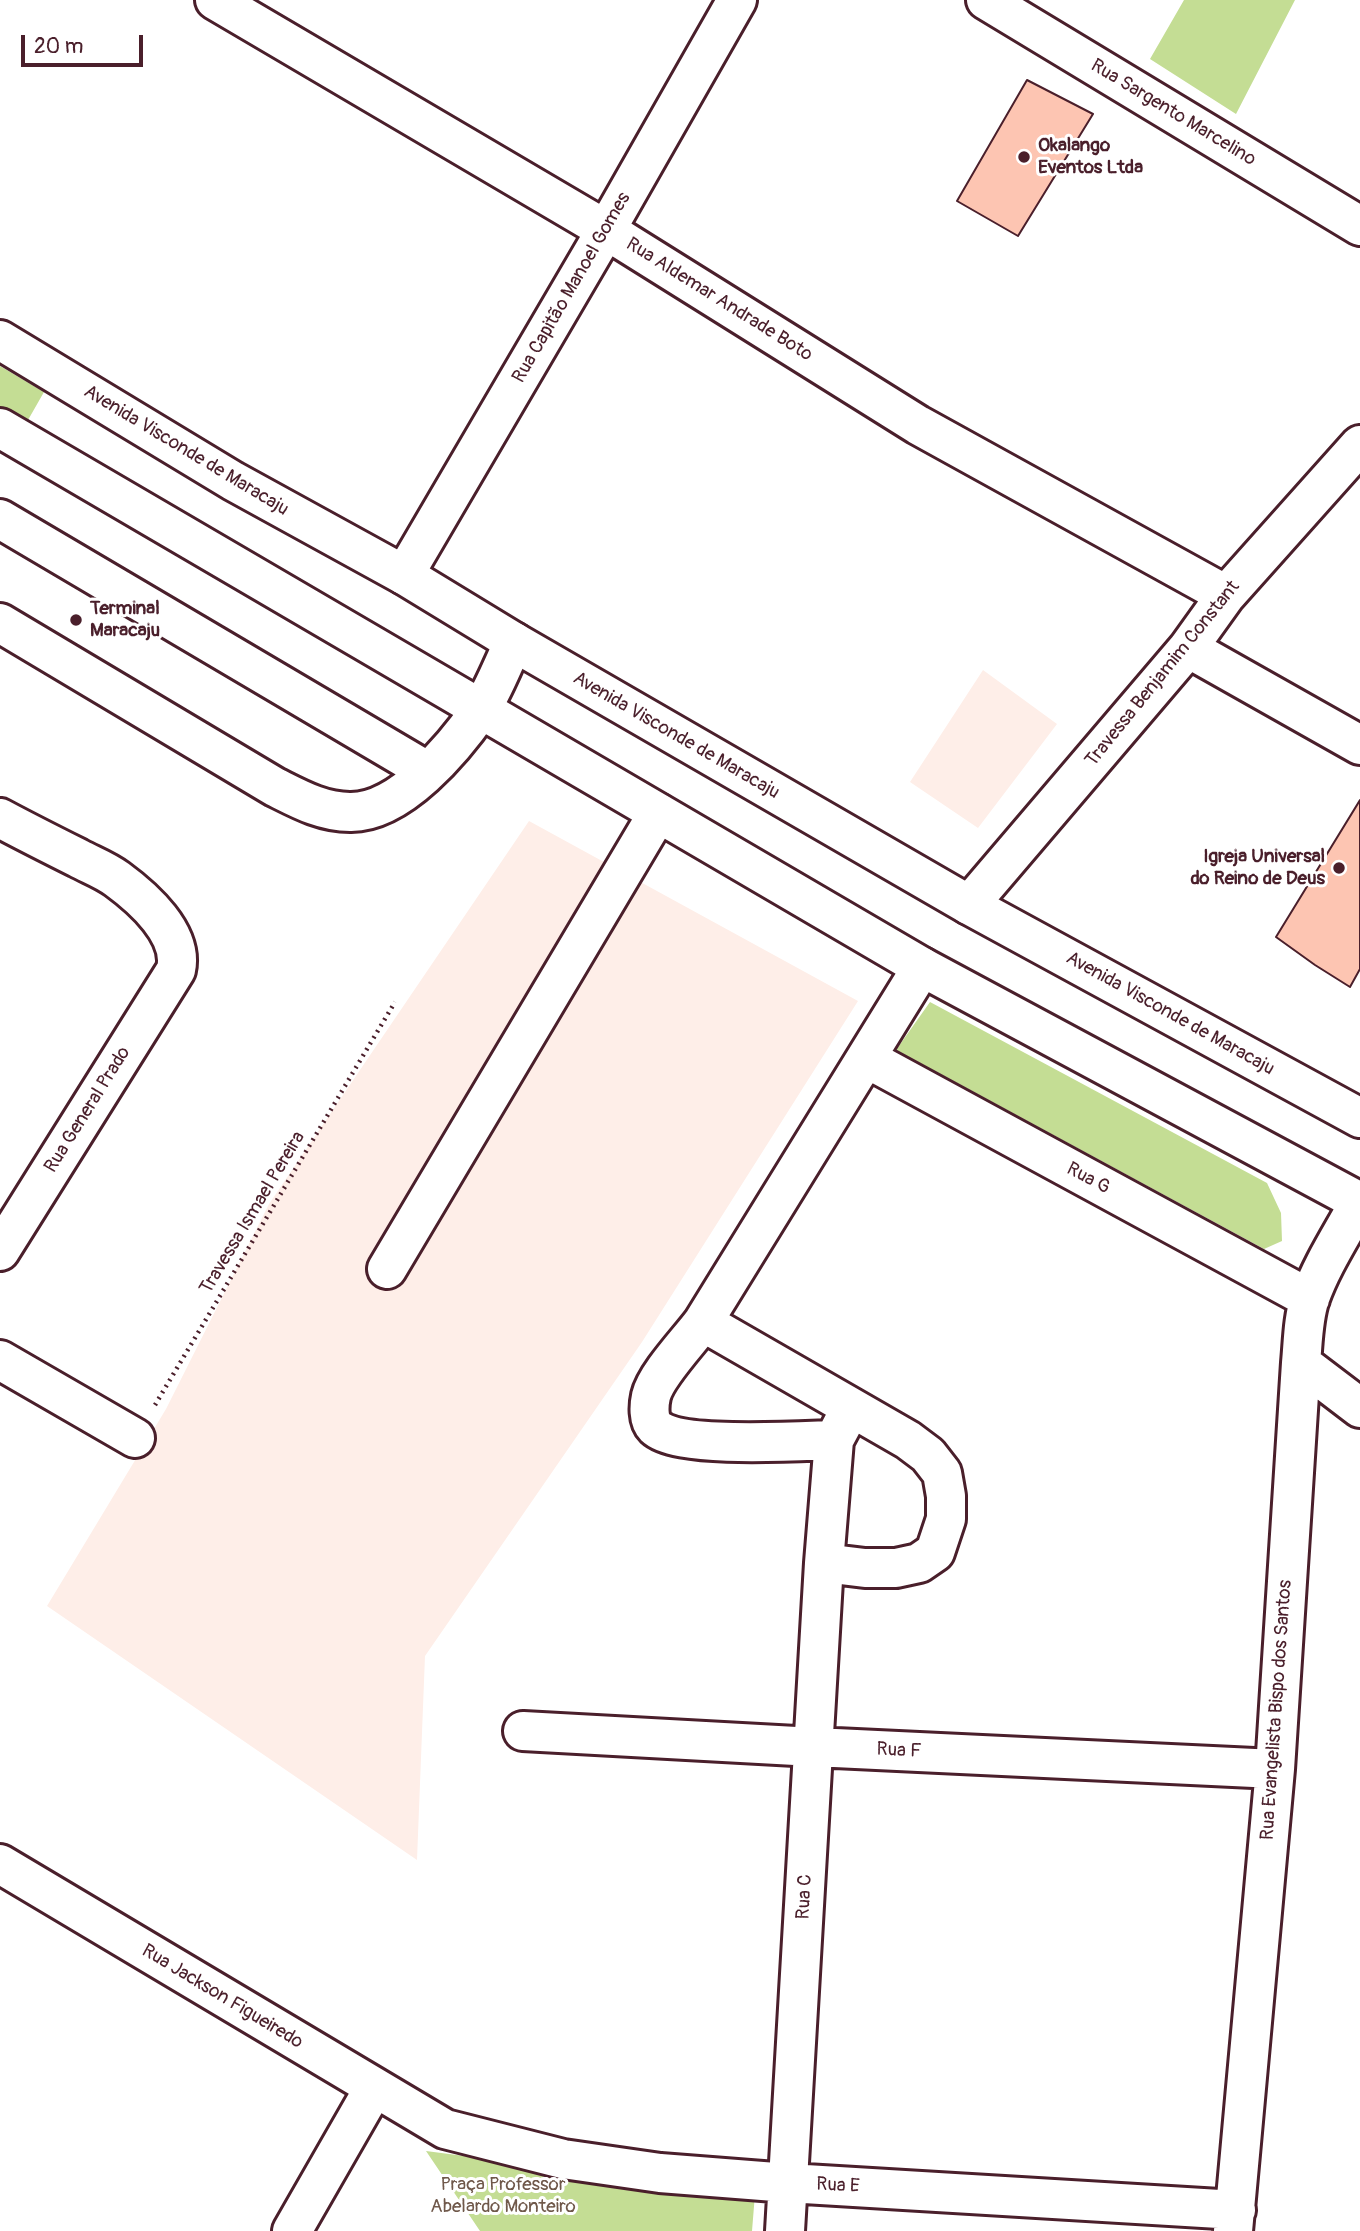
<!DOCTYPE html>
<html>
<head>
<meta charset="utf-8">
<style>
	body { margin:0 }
	#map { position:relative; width:1360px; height:2231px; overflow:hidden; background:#fff; font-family:Pangolin,sans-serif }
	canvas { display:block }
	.scale { position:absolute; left:21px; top:35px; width:122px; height:32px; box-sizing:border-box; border:4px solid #4a1f2b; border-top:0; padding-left:9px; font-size:21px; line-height:24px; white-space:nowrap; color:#4a1f2b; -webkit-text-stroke:5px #fff; paint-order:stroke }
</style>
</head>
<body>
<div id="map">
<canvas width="1360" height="2231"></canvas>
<div class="scale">20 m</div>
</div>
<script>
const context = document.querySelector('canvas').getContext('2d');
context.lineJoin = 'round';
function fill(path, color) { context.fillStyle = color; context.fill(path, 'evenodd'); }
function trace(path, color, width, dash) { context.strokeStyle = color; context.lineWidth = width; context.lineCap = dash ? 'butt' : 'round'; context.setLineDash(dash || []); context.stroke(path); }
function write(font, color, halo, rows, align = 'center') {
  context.font = font + ' Pangolin,sans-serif'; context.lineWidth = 6; context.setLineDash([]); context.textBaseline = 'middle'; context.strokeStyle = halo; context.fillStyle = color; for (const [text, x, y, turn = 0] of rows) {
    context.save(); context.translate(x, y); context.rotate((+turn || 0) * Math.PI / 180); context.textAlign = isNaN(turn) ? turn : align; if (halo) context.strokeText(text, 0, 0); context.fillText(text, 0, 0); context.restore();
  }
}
fill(new Path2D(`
	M983 670 1057 724 978 828 910 782Z
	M529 821 858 1001 642 1342 425 1656 417 1860 47 1606 166 1409 269 1204Z`), '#feeee8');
fill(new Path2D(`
	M1184 0H1295L1236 114 1150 59Z
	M0 366 44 392 24 427 0 413Z
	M930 1002 1267 1183 1281 1213 1282 1241 1264 1249 896 1050Z
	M426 2151 755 2194 752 2231H480Z`), '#c4dd94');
const building = new Path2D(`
	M1027 80 1093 114 1018 236 957 201Z
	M1360 800V969L1350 987 1315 965 1276 937Z`);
fill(building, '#fdc5b2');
trace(building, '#4a1f2b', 2);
const minor = new Path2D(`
	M215 0 606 230 918 425 1226 595
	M986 0 1360 226
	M0 519 427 771
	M404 575 606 230 737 0
	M0 623 275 787C299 799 322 812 350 812 400 813 454 748 481 709 494 689 503 664 514 642
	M1188 648 1360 745
	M0 818C26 832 52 845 78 858 91 865 105 870 117 879 143 898 184 934 176 970L0 1251
	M969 905 1188 648 1226 595 1360 445
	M866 1058 1310 1299
	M387 1269 658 813
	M703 1322 908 1440 928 1455 942 1473 946 1496V1519L935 1552 919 1563 896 1568H865L824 1563
	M0 1360 135 1438
	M1301 1363 1360 1408
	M834 1440C800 1441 678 1449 655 1427 648 1420 649 1405 651 1396 656 1375 689 1341 703 1322L922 967
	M523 1731 814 1747 1275 1769
	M0 1864 445 2129 563 2159 660 2173 788 2183 1236 2210
	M292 2231 374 2088
	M785 2231 824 1563 834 1440 851 1408
	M1233 2231 1275 1769 1301 1363C1303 1342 1303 1318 1310 1298 1322 1264 1343 1233 1360 1201`);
const major = new Path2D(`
	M0 340 233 481 404 575 514 642 969 905 1360 1118
	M0 428 922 967 1360 1202`);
trace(minor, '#4a1f2b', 44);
trace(major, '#4a1f2b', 44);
trace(new Path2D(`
	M155 1405 395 1002`), '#4a1f2b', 4.5, [2, 5]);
trace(minor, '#fff', 38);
trace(major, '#fff', 38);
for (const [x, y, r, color] of [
	[1024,157,7,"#4a1f2b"],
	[76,620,7,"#4a1f2b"],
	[1339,868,7,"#4a1f2b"]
]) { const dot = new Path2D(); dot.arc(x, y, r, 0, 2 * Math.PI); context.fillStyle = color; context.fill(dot); trace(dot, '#fff', 2.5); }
write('19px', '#4a1f2b', '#fff', [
	["Rua Sargento Marcelino",1173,113,31],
	["Rua Capitão Manoel Gomes",572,288,-60],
	["Rua Aldemar Andrade Boto",719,300,32],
	["Avenida Visconde de Maracaju",186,451,31],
	["Travessa Benjamim Constant",1163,674,-51],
	["Avenida Visconde de Maracaju",676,736,30],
	["Avenida Visconde de Maracaju",1170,1014,29],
	["Rua General Prado",88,1110,-58],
	["Rua G",1088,1179,28],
	["Travessa Ismael Pereira",253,1213,-59],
	["Rua Evangelista Bispo dos Santos",1277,1710,-86],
	["Rua F",899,1751,3],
	["Rua C",805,1897,-87],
	["Rua Jackson Figueiredo",222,1997,31],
	["Rua E",838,2186,3]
]);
write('bold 19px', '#4a1f2b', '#fff', [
	["Okalango",1038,146],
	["Eventos Ltda",1038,168],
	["Terminal",90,609],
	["Maracaju",90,631],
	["Igreja Universal",1325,857,"right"],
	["do Reino de Deus",1325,879,"right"]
], 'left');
write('19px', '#6f584a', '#fff', [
	["Praça Professor",503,2185],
	["Abelardo Monteiro",503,2207]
]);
</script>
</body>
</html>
